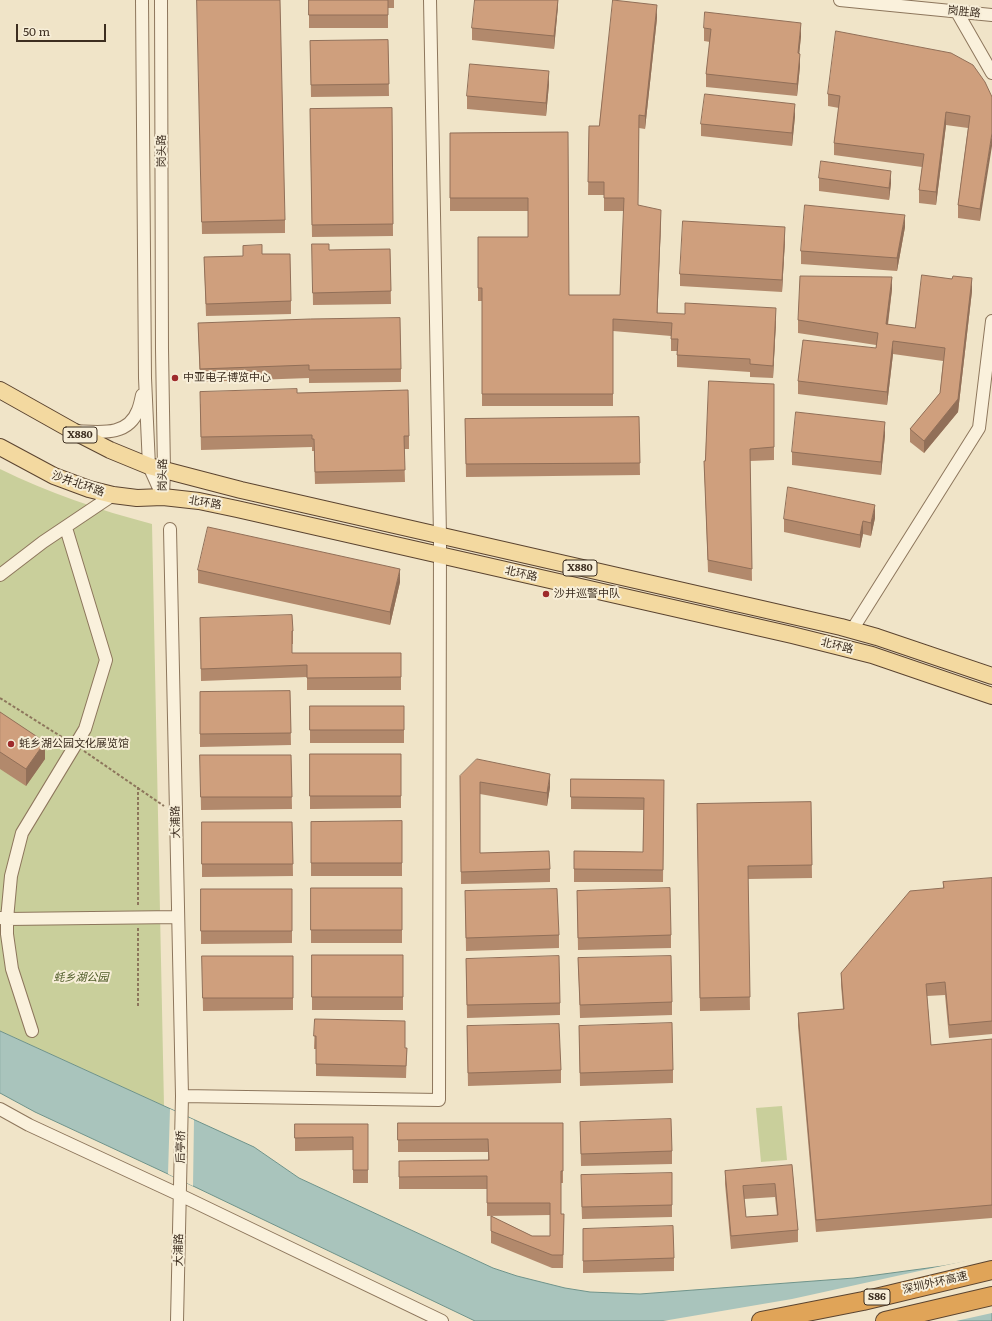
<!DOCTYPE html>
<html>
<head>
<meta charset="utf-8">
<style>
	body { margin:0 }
	#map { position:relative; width:992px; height:1321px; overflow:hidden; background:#f0e4c8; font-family:Literata,serif }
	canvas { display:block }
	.scale { position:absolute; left:16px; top:24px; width:90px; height:18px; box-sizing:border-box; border:2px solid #3d2e20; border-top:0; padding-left:5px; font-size:12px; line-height:14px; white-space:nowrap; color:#3d2e20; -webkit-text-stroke:3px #f7eed8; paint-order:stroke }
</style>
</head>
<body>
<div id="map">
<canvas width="992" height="1321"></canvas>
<div class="scale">50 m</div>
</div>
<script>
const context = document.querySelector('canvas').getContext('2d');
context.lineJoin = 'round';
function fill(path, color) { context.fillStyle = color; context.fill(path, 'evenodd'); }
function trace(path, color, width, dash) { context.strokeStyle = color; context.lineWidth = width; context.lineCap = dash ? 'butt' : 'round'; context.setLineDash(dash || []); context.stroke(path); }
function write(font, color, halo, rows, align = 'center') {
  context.font = font + ' Literata,"Noto Sans SC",serif'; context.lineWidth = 4; context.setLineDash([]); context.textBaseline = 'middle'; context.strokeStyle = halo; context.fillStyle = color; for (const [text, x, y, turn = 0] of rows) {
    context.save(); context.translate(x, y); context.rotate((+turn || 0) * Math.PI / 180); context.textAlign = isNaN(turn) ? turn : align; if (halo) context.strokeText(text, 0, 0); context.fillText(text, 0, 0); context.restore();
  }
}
fill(new Path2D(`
	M0 469C49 493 99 510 152 524L164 1106 0 1031Z
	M782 1106 787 1160 761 1162 756 1108Z`), '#c9cf9b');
const water = new Path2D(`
	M0 1031 254 1147 299 1178 493 1268 517 1276 565 1288 590 1292 640 1294 854 1278 943 1266 992 1257V1321H475L168 1174 35 1112 0 1093Z`);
fill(water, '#a9c4bc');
trace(water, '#6f938a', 1);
fill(new Path2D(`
	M170 1109 194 1120 193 1186 168 1174Z
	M992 1255V1313L956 1321H663L792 1299Z`), '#f0e4c8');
const minor = new Path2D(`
	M142 0 145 378 149 466 163 497
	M161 0 162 349 164 471 163 496
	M840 0 992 15
	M957 12 992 73
	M76 431C99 432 128 437 138 410 140 405 141 400 142 395
	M170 529 182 1096 177 1321
	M0 575 43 542 113 495
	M852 630 979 428 992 321
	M0 918 7 919 178 917
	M32 1031 12 969 7 934V919L11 876 22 833 85 729 106 660 66 528
	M182 1096 439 1100 440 536 430 0
	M0 1109 29 1125 180 1195 442 1321`);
const major = new Path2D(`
	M0 390 73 431 110 450 149 466 241 490 841 627 877 637 992 676
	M0 447 54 476 89 489 113 495 137 498 163 497 199 501 237 509 792 635 872 655 992 696`);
const highway = new Path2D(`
	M761 1321 863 1301 992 1270
	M885 1321 992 1296`);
trace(minor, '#8d765c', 14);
trace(major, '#5b4430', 18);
trace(highway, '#5b4430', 20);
trace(new Path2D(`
	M0 698 65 739
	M84 751 164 806
	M138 787V906
	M138 928V1006`), '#8d765c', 2, [3, 2]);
trace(minor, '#faf1dc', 12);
trace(major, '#f3d9a0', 16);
trace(highway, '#e0a458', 18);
fill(new Path2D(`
	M197 0 285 220V233L202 234Z
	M309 0H394V8H388V28H309Z
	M558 0V6L554 49 472 40V28Z
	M657 18 645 129 639 128 638 205 661 222 657 313 776 321 773 378 750 377V372L677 367V351H671V336L613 331V406H482V301H478V237H528V211H450V133L568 132 569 295H620L624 211H604V195H588L589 126H599Z
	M704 28 801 36 799 54 800 66 797 96 706 87V74L710 42 704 41Z
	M388 40 389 96 311 97 310 41Z
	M985 82 980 221 958 218V205L968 128 946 125 936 205 919 203V190L922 167 834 155V143L839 108 828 106V94Z
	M549 84 546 116 467 109V96Z
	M392 108 393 236 312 237 310 109Z
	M795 116 792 146 701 136V124Z
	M819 178 891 183 889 200 819 191Z
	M905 227 897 271 801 264V251Z
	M785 240 782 292 680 286V274Z
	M312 244 329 250 390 249 391 304 313 305Z
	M243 246 262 254 291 301V314L206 316 204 257 243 256Z
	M892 289 888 325 915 328 972 291 958 412 924 453 910 442V429L940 393 943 361 893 354 887 405 798 394V381L876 348V345L798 333V320Z
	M198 323 401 369V382L309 383V378L200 382Z
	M774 384V460L750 461 752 581 708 572 704 461H705Z
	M297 393 409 436V449H404L405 482 315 484 314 451H312V447L201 450 200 404Z
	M639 417 640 475 466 477 465 419Z
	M885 435 881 475 792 465V452Z
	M875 518 871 536 863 534 860 548 784 532V519Z
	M198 570 400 582 390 625 198 583Z
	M200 618 293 631V644H292V653H401V690H307V677L201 681Z
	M290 691 291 745 200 747V692Z
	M310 706H404V743H310Z
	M0 712 45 759 26 786 0 769Z
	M310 754H401V808L310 809Z
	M200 755H291L292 809 201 810Z
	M460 776 550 787 547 806 480 794V853L550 869V882L461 884Z
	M571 779 664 780 663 882H574V851L643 852 644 810 571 809Z
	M811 802 812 878 748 879 750 1010 700 1011 697 804Z
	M402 821V876H311V822Z
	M202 822H292L293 876 202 877Z
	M992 878V1034L949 1038 945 995 927 996 931 1045 992 1039V1218L816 1232 798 1026V1013L843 1009 841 985V973L943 888V882Z
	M311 888H402V943H311Z
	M201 889H292V943L201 944Z
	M465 891 559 935V948L466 951Z
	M577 891 671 935V948L578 950Z
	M312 955H403V1010H312Z
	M202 956H293V1010L203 1011Z
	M578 958 672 1002V1015L580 1018Z
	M466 959 560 1003V1015L467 1018Z
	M315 1019 405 1048H407L406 1078 316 1076V1049H314Z
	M467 1026 561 1070V1083L468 1086Z
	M579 1026 673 1070V1083L580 1086Z
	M580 1122 672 1151V1164L581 1166Z
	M398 1123H563V1183H561V1214H564L563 1268H552L491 1243V1216L532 1236H550V1215L487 1216V1189H399V1161L488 1160V1152H398Z
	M295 1124H368V1183H353V1150L295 1151Z
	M792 1165 798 1230V1242L731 1249 725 1184V1171ZM775 1197 777 1215 746 1217 744 1199Z
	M581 1188 672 1205V1217L582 1219Z
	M583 1241 674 1258V1271L583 1273Z`), '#b2896c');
fill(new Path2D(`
	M558 0V6L554 49V36Z
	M657 5V18L645 129V116Z
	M801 23V36L798 66V53Z
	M800 54V66L797 96V84Z
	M549 71V84L546 116V103Z
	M795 104V116L792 146V133Z
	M946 112V125L936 205V192Z
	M992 133V146L980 221V209Z
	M891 171V183L889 200V188Z
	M661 210V222L657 325V313Z
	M905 215V227L897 271V258Z
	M785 227V240L782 292V280Z
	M892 277V289L886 337V324Z
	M972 278V291L958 412 924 453V441L958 399Z
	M776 308V321L773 378V366Z
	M893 341V354L887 405V392Z
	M885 422V435L881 475V462Z
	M875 505V518L871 536V523Z
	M863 521V534L860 548V535Z
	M400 569V582L390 625V612Z
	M45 742V759L26 786V769Z
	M550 774V787L547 806V793Z`), '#916f58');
const building = new Path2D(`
	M197 0H280L285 220 202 222Z
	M309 0H388V15H309Z
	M475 0H558L554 36 472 28Z
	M613 0 657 5 645 116 639 115 638 205 661 210 657 313 685 314V303L776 308 773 366 750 364V359L677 355 678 339H671L672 323 613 319V394H482V288H478V237H528V198H450V133L568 132 569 295H620L624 198H604V182H588L589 126H599Z
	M705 12 801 23 798 53 800 54 797 84 706 74 711 29 704 28Z
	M836 31 951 53 973 65 985 82 992 97V133L980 209 958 205 970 116 946 112 936 192 919 190 924 154 834 143 840 96 828 94Z
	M388 40 389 84 311 85 310 41Z
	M470 64 549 71 546 103 467 96Z
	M705 94 795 104 792 133 701 124Z
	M392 108 393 224 312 225 310 109Z
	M821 161 891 171 889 188 819 178Z
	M805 205 905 215 897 258 801 251Z
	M683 221 785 227 782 280 680 274Z
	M312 244H329V250L390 249 391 291 313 293Z
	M262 245V254H290L291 301 206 304 204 257 243 256V246Z
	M922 275 952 279 953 276 972 278 958 399 924 441 910 429 940 393 945 348 893 341 887 392 798 381 803 340 876 348 878 333 798 320 800 276 892 277 886 324 915 328Z
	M400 318 401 369 309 370V365L200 369 198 323 310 319Z
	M709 381 774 384V447L750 449 752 569 708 560 704 461H705Z
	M297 389V393L408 390 409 436H404L405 470 315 472 314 439H312V435L201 437 200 392Z
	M796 412 885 422 881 462 792 452Z
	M639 417 640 463 466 464 465 419Z
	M788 487 875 505 871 523 863 521 860 535 784 519Z
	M208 527 400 569 390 612 198 570Z
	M292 615 293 631H292V653H401V677L307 678V665L201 669 200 618Z
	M290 691 291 733 200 734V692Z
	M310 706H404V730H310Z
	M0 712 45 742 26 769 0 752Z
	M310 754H401V796H310Z
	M200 755H291L292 797H201Z
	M477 759 550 774 547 793 480 782V853L549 851 550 869 461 872 460 776Z
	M571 779 664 780 663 870 574 869V851L643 852 644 798 571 797Z
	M811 802 812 865 748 866 750 997 700 998 697 804Z
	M402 821V863H311V822Z
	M202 822H292L293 864H202Z
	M992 878V1021L949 1025 945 982 926 984 931 1045 992 1039V1205L816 1220 798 1013 844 1009 841 973 910 891 944 888 943 882Z
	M311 888H402V930H311Z
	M670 888 671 935 578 938 577 891Z
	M201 889H292V931H201Z
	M557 889 559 935 466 938 465 891Z
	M312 955H403V997H312Z
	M202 956H293V998H203Z
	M559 956 560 1003 467 1005 466 959Z
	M671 956 672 1002 580 1005 578 958Z
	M315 1019 405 1021V1048H407L406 1066 316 1064V1036H314Z
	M672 1023 673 1070 580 1073 579 1026Z
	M559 1024 561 1070 468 1073 467 1026Z
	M671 1119 672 1151 581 1154 580 1122Z
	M398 1123H563V1171H561V1214H564L563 1255H552L491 1231V1216L532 1236H550V1203H487V1176L399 1177V1161L489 1160 488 1139 398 1140Z
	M295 1124H368V1170H353V1137L295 1138Z
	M792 1165 798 1230 731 1236 725 1171ZM775 1184 778 1215 746 1217 743 1186Z
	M672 1173V1205L582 1207 581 1175Z
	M673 1226 674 1258 583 1261V1229Z`);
fill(building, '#cf9f7d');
trace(building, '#916f58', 1);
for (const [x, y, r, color] of [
	[175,378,4,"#9e2a2b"],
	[546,594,4,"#9e2a2b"],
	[11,744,4,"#9e2a2b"]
]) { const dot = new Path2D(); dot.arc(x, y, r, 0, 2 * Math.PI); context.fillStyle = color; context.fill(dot); trace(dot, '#f7eed8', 1.5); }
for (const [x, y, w] of [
	[80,435,34],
	[580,568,34],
	[877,1297,26]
]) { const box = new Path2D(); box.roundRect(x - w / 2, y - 8, w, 16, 3); context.fillStyle = '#f7eed8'; context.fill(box); trace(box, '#3d2e20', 1); }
write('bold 10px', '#3d2e20', null, [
	["X880",80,435],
	["X880",580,568],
	["S86",877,1297]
]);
write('11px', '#3d2e20', '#f7eed8', [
	["岗胜路",964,12,6],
	["岗头路",162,151,-90],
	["岗头路",163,475,-89],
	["沙井北环路",78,484,19],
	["北环路",205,503,9],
	["北环路",521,574,13],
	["北环路",837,646,14],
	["大浦路",176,822,-91],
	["后亭桥",181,1147,-89],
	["大浦路",179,1250,-89],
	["深圳外环高速",935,1283,-13]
]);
write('11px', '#3d2e20', '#f7eed8', [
	["中亚电子博览中心",183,378],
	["沙井巡警中队",554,594],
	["蚝乡湖公园文化展览馆",19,744]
], 'left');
write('italic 11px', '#4d5a26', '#f7eed8', [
	["蚝乡湖公园",81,978]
]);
</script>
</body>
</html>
